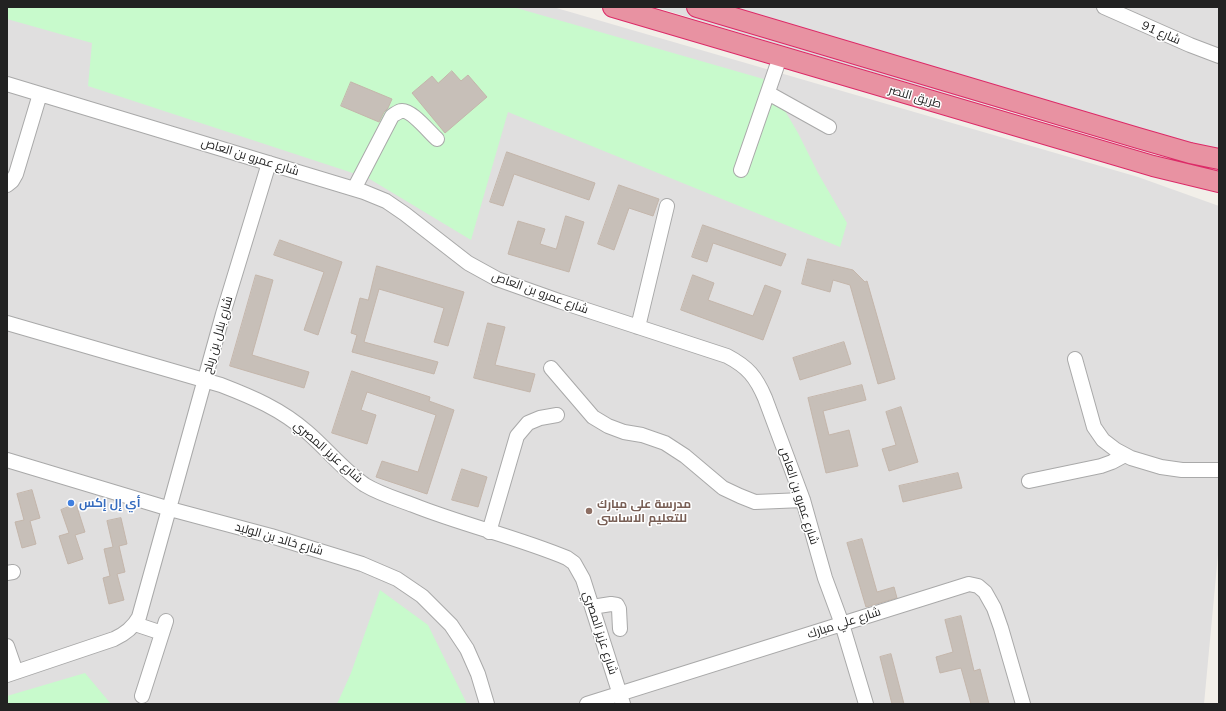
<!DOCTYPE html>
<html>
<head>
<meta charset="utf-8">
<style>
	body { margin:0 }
	#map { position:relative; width:1226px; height:711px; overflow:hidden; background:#f2efe9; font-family:Mulish,sans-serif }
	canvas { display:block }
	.frame { position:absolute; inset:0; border:8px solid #222; pointer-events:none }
</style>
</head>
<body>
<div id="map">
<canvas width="1226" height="711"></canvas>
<div class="frame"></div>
</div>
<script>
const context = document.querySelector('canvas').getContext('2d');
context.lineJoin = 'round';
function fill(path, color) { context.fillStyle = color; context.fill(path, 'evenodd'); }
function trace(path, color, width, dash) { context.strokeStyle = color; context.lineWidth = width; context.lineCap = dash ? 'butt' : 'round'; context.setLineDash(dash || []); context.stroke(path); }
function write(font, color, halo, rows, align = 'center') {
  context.font = font + ' Mulish,Cairo,sans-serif'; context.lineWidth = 3; context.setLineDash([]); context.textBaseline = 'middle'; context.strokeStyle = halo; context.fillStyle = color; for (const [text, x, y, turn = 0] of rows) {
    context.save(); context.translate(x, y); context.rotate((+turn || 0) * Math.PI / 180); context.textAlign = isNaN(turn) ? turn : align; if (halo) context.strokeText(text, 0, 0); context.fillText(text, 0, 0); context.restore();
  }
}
fill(new Path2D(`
	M7 7H553L1138 177 1219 206V544L1204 704H7Z
	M655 7H1219V169L1183 161 837 62Z`), '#e0dfdf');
fill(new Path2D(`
	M7 7H513L767 80 798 133 818 173 847 223 840 247 508 112 471 240 368 178 88 86 92 43 7 19Z
	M380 590 428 625 467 704H337L351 673Z
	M85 673 111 704H7V696Z`), '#c8facc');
const building = new Path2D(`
	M452 71 461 81 468 75 487 97 445 133 412 93 432 76 438 83Z
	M351 82 392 99 388 108 384 112 379 122 341 106Z
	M507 152 595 183 589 200 514 174 503 206 490 202Z
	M619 185 659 199 653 216 629 208 614 250 598 244Z
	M566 216 584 222 569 272 508 254 518 221 545 229 540 244 556 249Z
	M703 225 786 254 781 266 713 243 707 262 692 257Z
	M280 240 342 262 318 335 304 330 324 272 274 255Z
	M808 259 853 270 865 282 867 281 895 379 878 384 850 285 833 280 830 292 802 284Z
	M377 266 464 292 448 346 434 342 444 308 379 289 364 342 438 362 434 374 352 352 357 335 351 333 360 298 368 300Z
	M256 275 273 280 252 355 309 372 304 388 230 366Z
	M693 275 714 283 708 300 753 316 765 285 781 291 763 340 681 310Z
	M488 323 505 327 495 365 535 374 530 392 474 378Z
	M844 342 851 364 800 380 793 358Z
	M352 371 430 397 429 401 454 410 427 494 376 477 382 461 418 472 436 415 367 392 361 410 376 415 367 444 332 433Z
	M862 385 866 400 823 411 829 435 849 430 858 466 826 473 808 398Z
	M901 407 918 462 889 471 882 449 896 445 886 412Z
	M462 469 487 477 478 507 452 500Z
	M958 473 962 488 903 502 899 486Z
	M32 490 40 518 30 521 36 544 22 548 15 522 24 520 17 494Z
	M76 504 85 532 75 535 83 559 68 564 59 536 69 533 61 510Z
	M121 518 127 544 119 546 125 572 117 574 124 600 109 604 103 578 110 576 104 549 113 547 107 521Z
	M862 539 877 592 894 587 897 598 866 607 847 543Z
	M961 616 974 671 980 669 989 704H971L961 668 940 673 936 657 953 652 945 620Z
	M891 654 904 704H892L880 657Z`);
fill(building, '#c7bfb8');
trace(building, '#c4b6ab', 1);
const minor = new Path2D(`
	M1104 7 1190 45 1219 56
	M7 84 364 192 386 201 405 214 468 263 497 279 559 301 727 356C748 367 756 377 765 398L803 500 825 578 842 624 866 704
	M768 93 829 127
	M741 170 780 57
	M7 185 12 181 16 174 40 94
	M354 189 392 116C395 114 398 112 401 111 411 109 429 132 437 139
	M7 323 221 385C252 397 281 409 307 432 327 449 344 471 365 485 380 494 397 499 413 505 463 525 517 537 567 558L574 563 583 579 623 704
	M638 327 667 206
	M1075 359 1094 427 1103 440 1116 450 1131 458 1161 467 1182 470H1219
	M551 368 593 417 608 426 624 432 642 435 665 443 685 456 723 488 740 496 755 502 803 500
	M7 460 170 509 271 536 362 564 397 579 422 596 451 625 467 649 478 674 487 704
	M1029 481 1101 466 1112 462 1125 455
	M489 532 517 436 528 423 540 418 557 415
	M7 573 13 572
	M592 607 611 604 617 605 619 609 620 629
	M135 624 162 633
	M7 646 16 672
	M7 675 114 639C125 634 133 628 139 617L223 314 269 163
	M142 696 166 621
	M587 704 969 584 978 586 985 592 994 608 1001 628 1023 704`);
const highway = new Path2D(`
	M613 7 1153 166 1219 182
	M697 7 1138 138 1190 153 1219 159`);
trace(minor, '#a9a9a9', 16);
trace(highway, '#dc2a67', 22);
trace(minor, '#fff', 14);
trace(highway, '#e892a2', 20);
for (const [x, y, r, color] of [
	[71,503,4,"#3f7fe0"],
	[589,511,4,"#8d6e63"]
]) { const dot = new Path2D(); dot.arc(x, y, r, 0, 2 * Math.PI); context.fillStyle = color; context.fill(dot); trace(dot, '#fff', 1.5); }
write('12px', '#222', '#fff', [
	["شارع 91",1161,33,23],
	["طريق النصر",915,97,16],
	["شارع عمرو بن العاص",250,157,17],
	["شارع عمرو بن العاص",540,293,20],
	["شارع بلال بن رباح",218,335,-74],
	["شارع عزيز المصري",328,452,41],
	["شارع عمرو بن العاص",799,496,72],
	["شارع خالد بن الوليد",279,539,16],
	["شارع علي مبارك",844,623,-18],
	["شارع عزيز المصري",600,633,72]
]);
write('bold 12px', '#366cbe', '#fff', [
	["أي إل إكس",79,503]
], 'left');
write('bold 12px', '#785e54', '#fff', [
	["مدرسة على مبارك",597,504],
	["للتعليم الاساسى",597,518]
], 'left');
</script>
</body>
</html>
